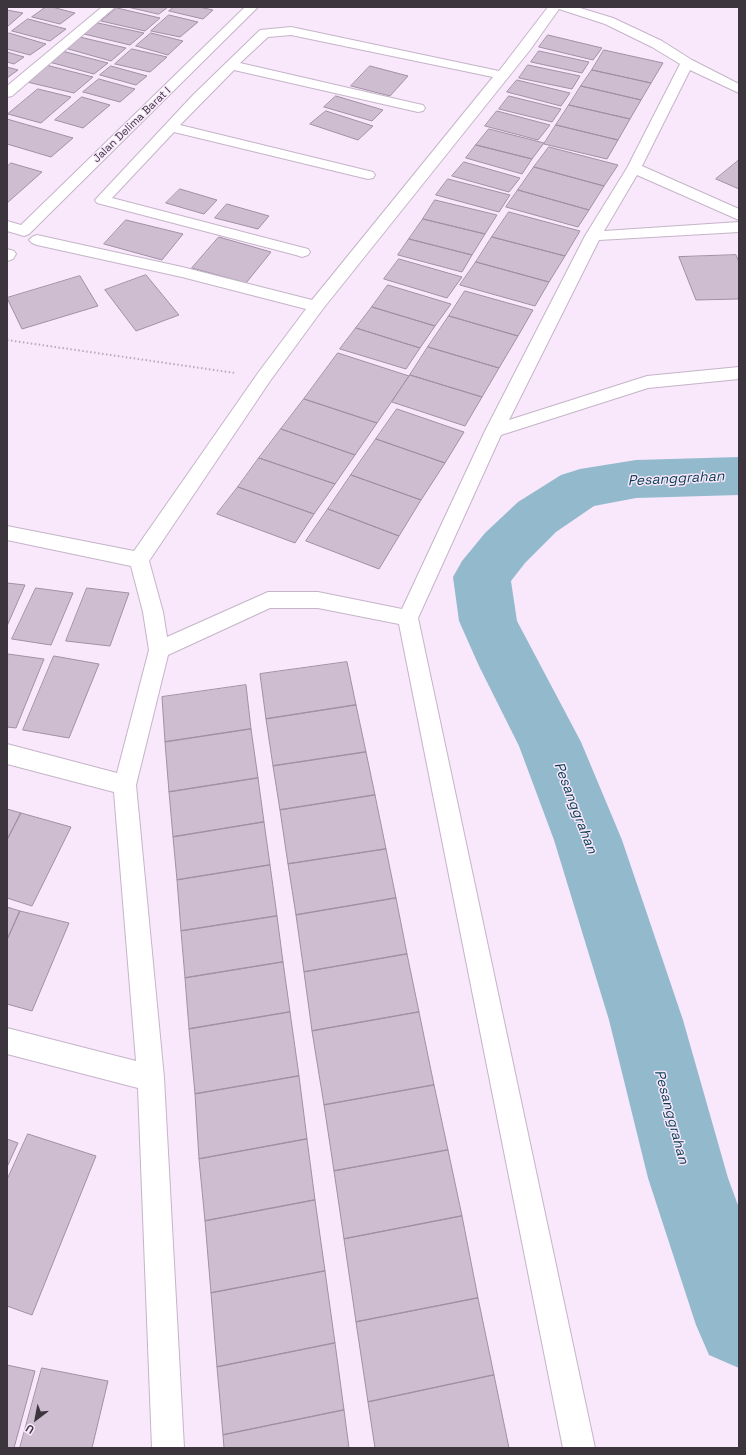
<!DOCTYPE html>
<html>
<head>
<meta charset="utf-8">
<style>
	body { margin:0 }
	#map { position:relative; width:746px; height:1455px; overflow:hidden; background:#f9e7fc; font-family:"Space Grotesk",sans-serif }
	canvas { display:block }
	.frame { position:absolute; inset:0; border:8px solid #3c353d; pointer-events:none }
	.north { position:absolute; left:16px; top:1399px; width:40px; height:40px; -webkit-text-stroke:3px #f9e7fc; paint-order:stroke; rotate:212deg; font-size:11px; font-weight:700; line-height:16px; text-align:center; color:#3c353d }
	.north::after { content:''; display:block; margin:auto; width:14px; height:18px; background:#3c353d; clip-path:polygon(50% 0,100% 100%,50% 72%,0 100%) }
</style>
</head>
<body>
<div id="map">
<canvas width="746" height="1455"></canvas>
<div class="frame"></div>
<div class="north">U</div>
</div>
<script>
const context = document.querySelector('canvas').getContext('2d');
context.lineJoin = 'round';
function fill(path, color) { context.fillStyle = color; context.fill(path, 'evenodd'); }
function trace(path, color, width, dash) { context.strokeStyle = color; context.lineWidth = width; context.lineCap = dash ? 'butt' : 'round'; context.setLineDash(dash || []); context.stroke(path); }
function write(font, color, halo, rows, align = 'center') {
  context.font = font + ' "Space Grotesk",sans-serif'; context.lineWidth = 3; context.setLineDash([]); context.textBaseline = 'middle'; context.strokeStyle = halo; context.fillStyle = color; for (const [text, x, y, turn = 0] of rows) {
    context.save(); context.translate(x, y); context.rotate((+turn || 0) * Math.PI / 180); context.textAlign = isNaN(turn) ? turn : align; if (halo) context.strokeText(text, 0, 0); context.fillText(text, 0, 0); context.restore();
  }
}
fill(new Path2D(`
	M739 457V495L636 498 594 506 556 532 525 563 511 581 517 621 581 742 622 840 683 1020 728 1178 739 1208V1368L709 1355 696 1325 648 1178 609 1020 554 840 519 746 479 666 459 621 453 577 462 561 485 533 518 502 561 475 580 469 636 460Z`), '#93bacc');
const building = new Path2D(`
	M46 7H52L75 13 60 24 32 17Z
	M128 7H168L159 14Z
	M174 7H199L213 10 203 19 169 11Z
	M117 8 160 18 145 31 101 21Z
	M7 10 23 13 7 27Z
	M169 15 198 22 180 37 151 31Z
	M28 19 66 29 50 41 12 31Z
	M98 23 144 33 130 45 84 34Z
	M9 33 46 44 30 55 7 49V35Z
	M151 33 183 41 168 55 136 46Z
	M548 35 602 48 593 60 539 47Z
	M80 37 126 48 111 61 65 48Z
	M132 49 167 57 150 72 115 64Z
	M604 50 663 63 651 83 592 70Z
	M62 51 108 63 94 74 49 62Z
	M539 51 589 62 582 73 531 62Z
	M7 52 24 57 14 64 7 62Z
	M46 65 93 77 74 93 27 82Z
	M528 65 580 76 572 89 519 78Z
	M111 66 147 76 136 85 100 75Z
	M370 66 408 76 390 96 351 86Z
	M7 67 18 70 7 78Z
	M592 70 651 83 641 100 581 86Z
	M99 79 135 89 120 102 83 92Z
	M517 80 570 93 561 106 507 92Z
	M581 86 641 100 630 119 569 105Z
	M38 89 71 97 41 123 8 114Z
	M336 96 383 110 372 121 324 107Z
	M509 96 561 109 552 122 499 109Z
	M82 97 110 105 83 128 55 120Z
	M569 105 630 119 618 140 556 125Z
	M326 111 373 126 358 140 310 124Z
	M497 111 550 125 538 140 485 126Z
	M7 119 73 138 51 157 7 144Z
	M556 125 618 140 607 159 544 144Z
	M489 129 544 143 532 159 476 145Z
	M476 145 532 159 522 174 466 158Z
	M549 147 618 165 604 186 534 167Z
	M739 160V189L716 179Z
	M464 162 520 178 509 192 452 176Z
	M11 163 42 172 7 203V167Z
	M534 167 604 186 589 210 518 190Z
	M448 179 510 195 499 212 436 195Z
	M180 189 217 200 204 214 166 203Z
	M518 190 589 210 578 227 506 207Z
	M435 200 497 215 485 234 423 219Z
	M227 204 269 216 258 229 215 218Z
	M509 212 580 231 565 256 492 237Z
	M423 219 485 234 472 255 409 239Z
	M126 220 183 234 162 260 104 244Z
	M219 237 271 252 246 283 192 268Z
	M492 237 565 256 549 282 476 262Z
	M409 239 472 255 462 272 398 255Z
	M736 255 739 262V299L696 300 679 257Z
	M399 259 462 277 447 298 384 279Z
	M476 262 549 282 535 306 460 285Z
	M146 275 179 315 136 331 105 290Z
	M80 276 98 306 22 329 7 298Z
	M388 285 451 304 435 326 372 307Z
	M465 291 533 310 518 336 449 316Z
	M372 307 435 326 420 348 356 328Z
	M449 316 518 336 499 368 428 347Z
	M356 328 420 348 406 369 340 349Z
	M428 347 499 368 482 397 410 375Z
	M338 353 409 376 377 423 304 399Z
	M410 375 482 397 465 426 392 402Z
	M304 399 377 423 355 455 281 429Z
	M397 409 464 432 445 463 376 439Z
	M281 429 355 455 335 484 259 458Z
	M376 439 445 463 421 500 351 475Z
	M259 458 335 484 314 514 238 487Z
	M351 475 421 500 399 536 328 509Z
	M238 487 314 514 295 543 217 514Z
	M328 509 399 536 379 569 306 541Z
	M7 583 25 585 7 626Z
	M36 588 73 593 51 645 12 639Z
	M87 588 129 593 110 646 66 641Z
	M8 654 44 659 16 728 7 727Z
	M54 656 99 664 69 738 23 730Z
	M347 662 356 705 266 719 260 674Z
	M246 685 251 729 165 742 162 697Z
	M356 705 366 752 273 766 266 719Z
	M251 729 258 778 169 792 165 742Z
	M366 752 375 795 280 810 273 766Z
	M258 778 264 822 173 837 169 792Z
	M375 795 386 849 288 864 280 810Z
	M7 809 21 813 7 840Z
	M21 813 71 827 32 906 7 898V840Z
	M264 822 270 865 177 880 173 837Z
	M386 849 396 898 296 915 288 864Z
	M270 865 277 916 181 931 177 880Z
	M396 898 407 954 304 972 296 915Z
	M7 907 20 911 7 940Z
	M20 911 69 923 32 1011 7 1004V940Z
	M277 916 283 962 185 978 181 931Z
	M407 954 419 1012 312 1031 304 972Z
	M283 962 290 1012 189 1029 185 978Z
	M290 1012 299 1076 195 1094 189 1029Z
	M419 1012 434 1085 324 1105 312 1031Z
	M299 1076 307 1139 199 1159 195 1094Z
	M434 1085 448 1150 334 1171 324 1105Z
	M28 1134 96 1156 32 1315 7 1306V1180Z
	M7 1139 18 1143 7 1167Z
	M307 1139 315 1200 205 1221 199 1159Z
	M448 1150 462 1216 344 1239 334 1171Z
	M315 1200 325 1271 211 1293 205 1221Z
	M462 1216 478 1298 356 1322 344 1239Z
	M325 1271 335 1343 217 1367 211 1293Z
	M478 1298 494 1375 368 1402 356 1322Z
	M335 1343 344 1410 223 1435 217 1367Z
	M7 1365 35 1371 14 1448H7Z
	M42 1368 108 1381 92 1448H20Z
	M494 1375 509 1448H375L368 1402Z
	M344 1410 349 1448H224L223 1435Z`);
fill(building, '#cebdd1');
trace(building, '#a090a4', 1);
const minor = new Path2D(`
	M102 7H115L12 96 7 97V86Z
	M245 7H258L29 234 24 236 7 231V221L21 225Z
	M548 7H577L613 18 662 41 692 60 739 84V93L690 70 642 166 739 209V220L637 175 604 231 739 222V232L599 240 509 420 647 376 739 367V379L648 388 501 435 418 618 595 1448H563L399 624 318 608H270L168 655 136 785 164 1078 184 1448H152L138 1088 7 1054V1028L136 1061 114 792 7 764V744L117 773 149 650 143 612 131 566 7 540V526L134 551 258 373 306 309 182 277 37 245 32 243 29 240 32 237 37 235 182 267 312 300 493 77 291 35 268 37 240 63 418 104 423 105 425 108 423 111 418 112 234 70 180 125 373 172 375 175 373 178 368 179 174 132 112 198 308 249 310 252 308 255 302 257 296 255 97 203 95 200 193 95 260 30 291 27 499 71ZM559 9 605 24 652 47 680 64 627 168 585 236 485 431 402 609 318 592H268L167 637 163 612 149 561 270 381 322 310 530 50Z
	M7 249 14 251 16 254 13 259 7 261Z`);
trace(minor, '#c5b4c8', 2);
trace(new Path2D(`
	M7 340 235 373`), '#b8aabb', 2, [1.5, 2.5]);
fill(minor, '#fff');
write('11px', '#3c353d', '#f9e7fc', [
	["Jalan Delima Barat I",132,125,-44]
]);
write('italic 14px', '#053e51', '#f9e7fc', [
	["Pesanggrahan",676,479,-3],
	["Pesanggrahan",575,808,69],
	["Pesanggrahan",671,1117,75]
]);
</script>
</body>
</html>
